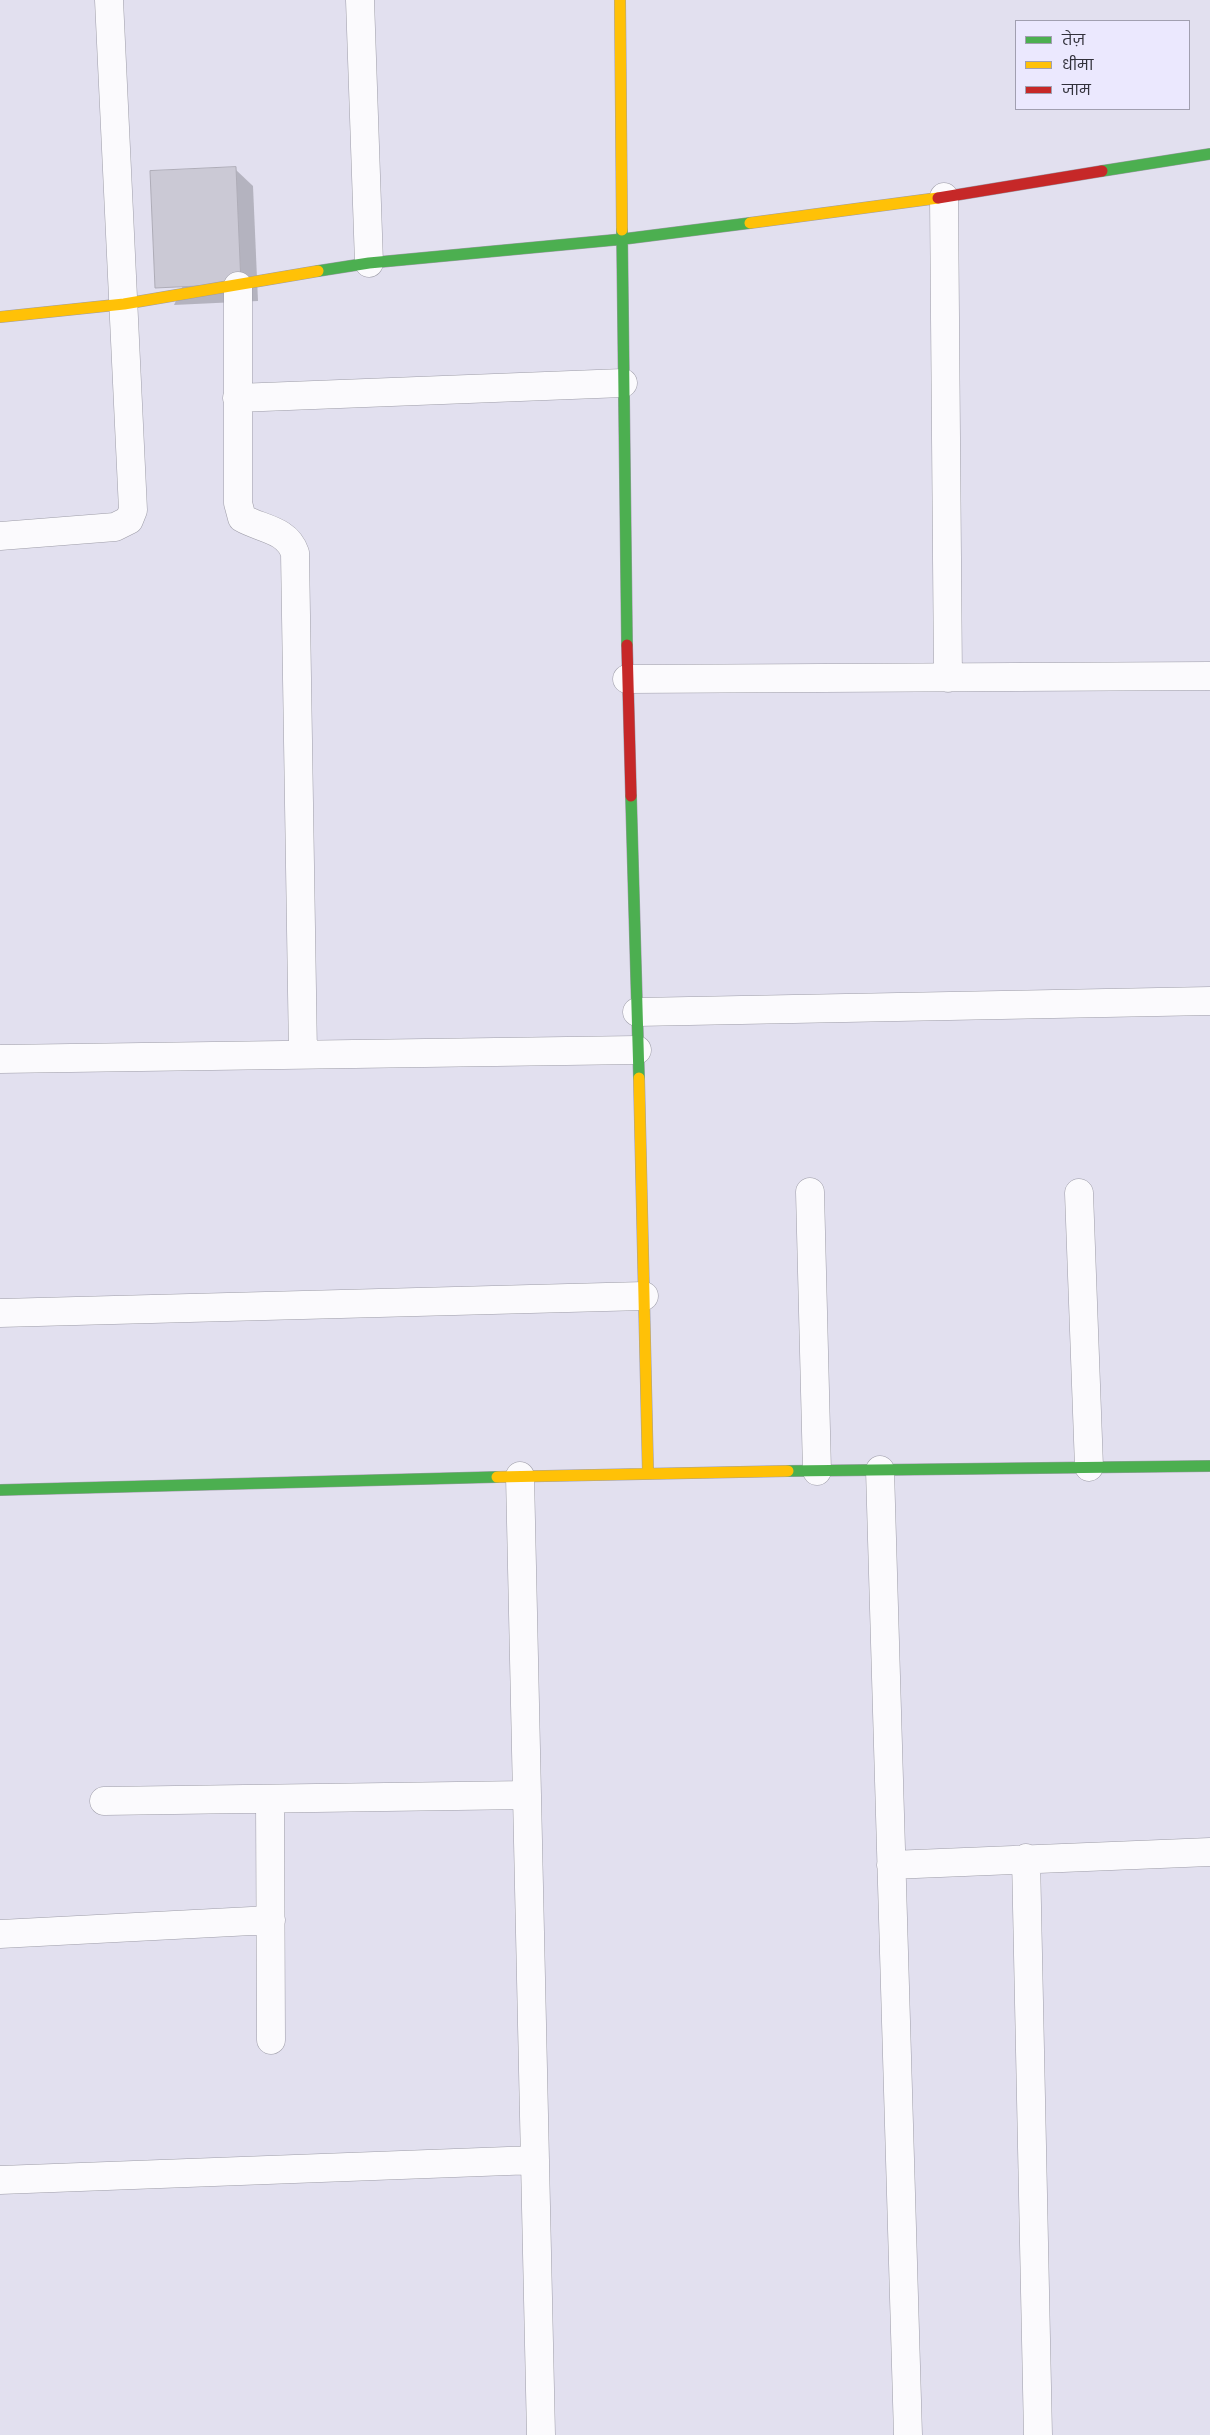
<!DOCTYPE html>
<html>
<head>
<meta charset="utf-8">
<style>
	body { margin:0 }
	#map { position:relative; width:1210px; height:2435px; overflow:hidden; background:#e2e0ef; font-family:Poppins,"Noto Sans Devanagari",sans-serif }
	canvas { display:block }
	.legend { position:absolute; left:1015px; top:20px; width:175px; height:90px; box-sizing:border-box; background:#ebe8fe; border:1px solid #a19fb0; margin:0; padding:6px 9px; list-style:none; font-size:15px; color:#32313b }
	.legend li { display:flex; align-items:center; gap:10px; height:25px }
	.legend b { width:25px; border:1px solid #a19fb0 }
</style>
</head>
<body>
<div id="map">
<canvas width="1210" height="2435"></canvas>
<ul class="legend">
<li><b style="height:6px;background:#4caf50"></b>तेज़</li>
<li><b style="height:6px;background:#ffc107"></b>धीमा</li>
<li><b style="height:6px;background:#c62828"></b>जाम</li>
</ul>
</div>
<script>
const context = document.querySelector('canvas').getContext('2d');
context.lineJoin = 'round';
function fill(path, color) { context.fillStyle = color; context.fill(path, 'evenodd'); }
function trace(path, color, width, dash) { context.strokeStyle = color; context.lineWidth = width; context.lineCap = dash ? 'butt' : 'round'; context.setLineDash(dash || []); context.stroke(path); }
fill(new Path2D(`
	M235 169 253 186 258 301 174 305Z`), '#0003');
const building = new Path2D(`
	M236 167 241 284 155 288 150 171Z`);
fill(building, '#cbc9d5');
trace(building, '#aeacb7', 1);
const street = new Path2D(`
	M360 0 369 263
	M944 197 948 678
	M238 286V503L242 518C261 529 287 529 295 553L303 1054
	M237 398 623 383
	M0 536 115 527 129 520 133 510 109 0
	M627 679 1210 676
	M637 1012 1210 1001
	M0 1059 637 1050
	M810 1192 817 1471
	M1079 1193 1089 1467
	M0 1313 644 1296
	M880 1470 908 2435
	M520 1476 541 2435
	M270 1799 271 2040
	M104 1801 527 1795
	M1026 1858 1038 2435
	M891 1865 1210 1852
	M0 1934 271 1920
	M0 2180 535 2160`);
const fast = new Path2D(`
	M1102 171 1210 154
	M622 230 627 645
	M318 271 369 263 624 239 750 223
	M631 796 639 1078
	M788 1471 1210 1466
	M0 1490 497 1477`);
const slow = new Path2D(`
	M620 0 622 230
	M750 223 938 198
	M0 317 124 304 318 271
	M639 1078 648 1473
	M497 1477 788 1471`);
const jam = new Path2D(`
	M938 198 1102 171
	M627 645 631 796`);
trace(street, '#9d9ca7', 29);
trace(fast, '#9d9ca7', 12);
trace(slow, '#9d9ca7', 12);
trace(jam, '#9d9ca7', 12);
trace(street, '#fbfafd', 28);
trace(fast, '#4caf50', 11);
trace(slow, '#ffc107', 11);
trace(jam, '#c62828', 11);
</script>
</body>
</html>
